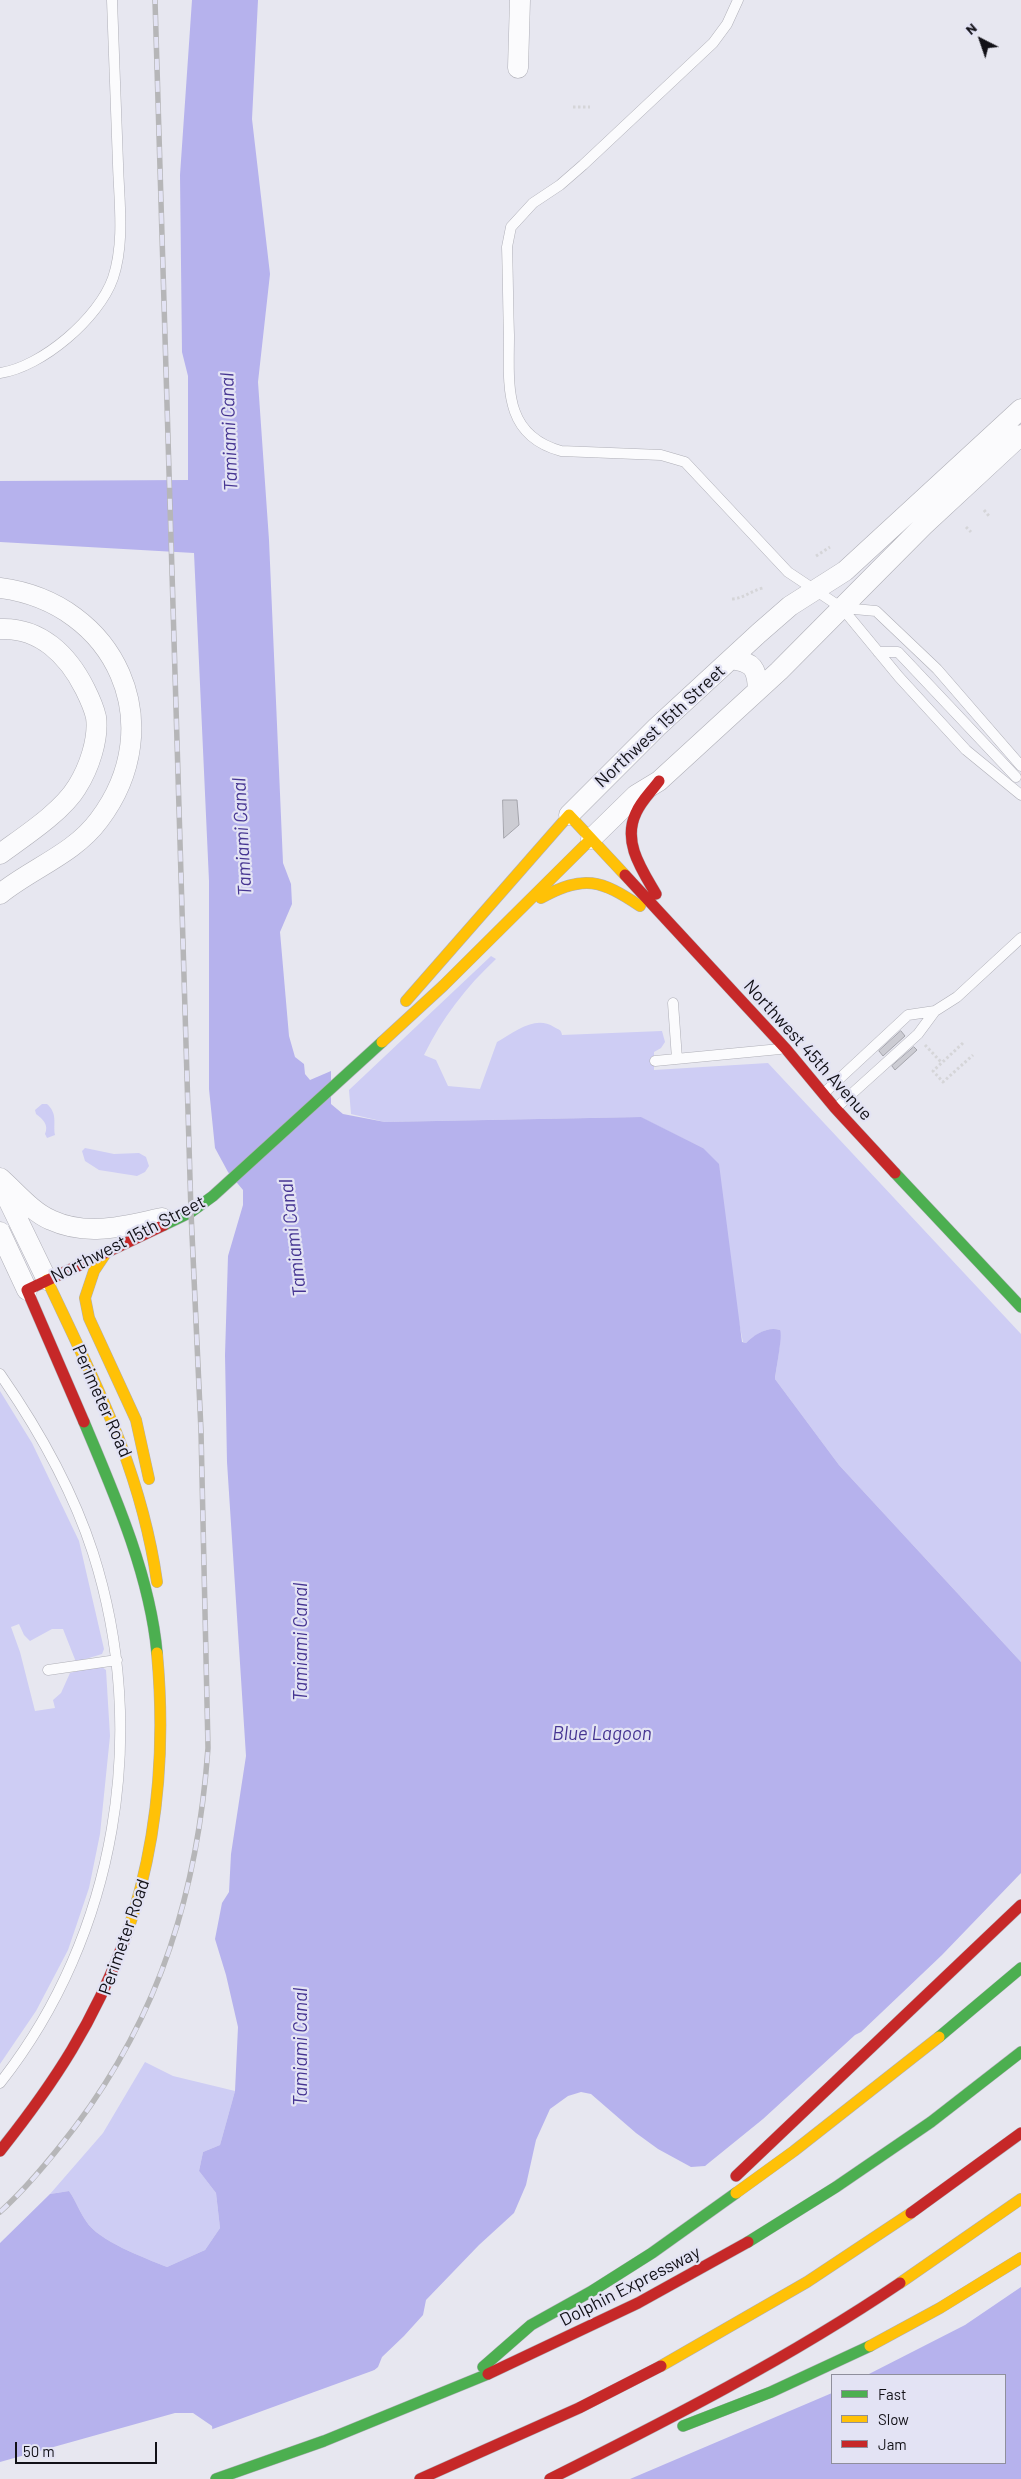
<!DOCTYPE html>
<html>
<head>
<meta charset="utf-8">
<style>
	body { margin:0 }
	#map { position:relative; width:1021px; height:2479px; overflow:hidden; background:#e7e7f0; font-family:Barlow,sans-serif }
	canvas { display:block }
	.legend { position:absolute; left:831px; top:2374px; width:175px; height:90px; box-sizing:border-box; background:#e3e3f4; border:1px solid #8f8f9c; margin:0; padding:6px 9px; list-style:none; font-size:15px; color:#121117 }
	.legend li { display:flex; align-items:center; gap:10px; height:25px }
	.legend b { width:25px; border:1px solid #8f8f9c }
	.north { position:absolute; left:956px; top:15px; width:50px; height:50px; -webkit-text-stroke:4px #e3e3f4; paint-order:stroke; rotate:319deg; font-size:14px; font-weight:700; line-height:20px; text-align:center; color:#121117 }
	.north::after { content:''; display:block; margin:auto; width:18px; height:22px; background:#121117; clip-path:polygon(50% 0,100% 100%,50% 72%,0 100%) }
	.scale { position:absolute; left:15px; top:2442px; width:142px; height:22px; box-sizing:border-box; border:2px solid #121117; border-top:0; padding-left:6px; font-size:15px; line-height:18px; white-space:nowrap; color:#121117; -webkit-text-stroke:4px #e3e3f4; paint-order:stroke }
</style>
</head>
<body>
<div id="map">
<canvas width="1021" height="2479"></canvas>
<ul class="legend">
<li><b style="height:6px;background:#4caf50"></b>Fast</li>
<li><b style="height:6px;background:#ffc107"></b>Slow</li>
<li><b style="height:6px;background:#c62828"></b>Jam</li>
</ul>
<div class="north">N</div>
<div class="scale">50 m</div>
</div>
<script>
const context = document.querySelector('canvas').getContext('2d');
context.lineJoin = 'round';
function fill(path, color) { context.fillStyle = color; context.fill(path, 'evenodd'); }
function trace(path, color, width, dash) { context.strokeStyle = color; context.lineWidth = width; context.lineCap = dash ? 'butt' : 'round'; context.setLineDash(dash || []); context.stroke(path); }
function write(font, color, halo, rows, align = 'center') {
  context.font = font + ' Barlow,sans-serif'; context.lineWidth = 4.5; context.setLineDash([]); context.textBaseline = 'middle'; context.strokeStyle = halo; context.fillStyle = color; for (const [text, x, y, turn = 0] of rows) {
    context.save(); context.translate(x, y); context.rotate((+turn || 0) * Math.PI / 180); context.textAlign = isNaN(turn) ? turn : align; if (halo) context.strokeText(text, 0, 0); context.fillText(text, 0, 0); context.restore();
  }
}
fill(new Path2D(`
	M491 956 496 959C466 987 442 1018 424 1055L436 1060 448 1086 480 1089 497 1042C515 1032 535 1015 554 1027 559 1030 561 1029 562 1035L662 1031 665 1042 661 1048 654 1052V1070L768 1063 1021 1334V1662L839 1465 775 1379C777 1362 781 1346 780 1330 768 1326 754 1335 746 1343L743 1342 703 1148 640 1117 385 1122 351 1114 349 1090Z
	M42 1104H47C58 1114 53 1123 55 1135L47 1138 45 1134C49 1125 43 1119 36 1114L35 1110Z
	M85 1148 114 1154 139 1153 146 1157 149 1166 145 1172 137 1176 99 1170 85 1161 82 1151Z
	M0 1391 32 1443 79 1541 104 1649 102 1654 76 1662 63 1629H52L30 1641 24 1635 19 1624 11 1627 20 1652 35 1711 55 1708 53 1700 61 1693 70 1673 99 1665 106 1670 110 1736 100 1834 89 1888 68 1950 36 2011 0 2064Z
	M145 2062 173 2076 235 2091 220 2145 203 2152 199 2171 216 2193 220 2228 205 2250 167 2267C145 2258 98 2241 86 2221 79 2211 76 2201 69 2191L50 2194 103 2133Z`), '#cecdf4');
fill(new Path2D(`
	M192 0H258L252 119 270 274 258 382 269 540 283 863 291 884 292 904 280 932 289 1036 295 1057 304 1064 305 1074 310 1080 331 1071V1104L343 1114 385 1122 641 1117 703 1148 719 1164 742 1342 746 1343C755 1334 768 1326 780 1330 783 1335 776 1369 775 1379L839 1465 1021 1662V1873L942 1955 861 2032 855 2035 763 2119 705 2166 691 2167 658 2149 636 2133 591 2094 581 2092 568 2096 550 2109 536 2140 526 2185 514 2213 479 2245 426 2300 423 2315 404 2336 382 2357 378 2367 364 2379 218 2479 212 2426 193 2413H175L0 2462V2243L50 2194 69 2191C76 2201 79 2211 86 2221 98 2241 145 2258 167 2267L205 2250 220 2228 216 2193 199 2171 203 2152 220 2145 235 2091 238 2027 226 1975 215 1939 222 1903 229 1892 231 1854 246 1756 227 1462 225 1355 228 1256 243 1205V1190L228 1172 215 1148 209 1089V881L194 553 0 542V481L188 480V376L182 352 180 175Z
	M1021 2287V2479H630L832 2393V2463H1005V2375H867L965 2325Z`), '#b6b2ed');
fill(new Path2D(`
	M380 2368 367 2380 363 2479H216L210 2430Z`), '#e7e7f0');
const building = new Path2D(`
	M503 800H517L519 825 504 838Z
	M901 1031 905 1036 883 1056 879 1051Z
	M914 1047 917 1050 895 1070 892 1066Z`);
fill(building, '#ccccd3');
trace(building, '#a4a4ab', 1);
const lane = new Path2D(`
	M738 0 727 24 713 43 583 165 560 185 533 203 511 227 507 247C508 276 508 306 509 335 509 384 502 435 561 451L661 455 685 462 788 572 842 608 899 677 966 750 1021 795
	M0 373C42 367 99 318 113 278 125 242 119 201 118 164 116 109 114 55 112 0
	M843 608 876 611 937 669 1021 766
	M878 652H898L1016 777
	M673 1003 677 1059
	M655 1061 780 1049
	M824 1093 908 1015 935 1011
	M836 1108 918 1034 935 1011 957 997 1021 938
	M0 1374C39 1430 72 1488 93 1553 150 1731 117 1935 0 2083
	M48 1670 117 1660`);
const street = new Path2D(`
	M518 68 520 0
	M0 588C116 603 171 725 99 820 74 854 32 868 0 894
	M0 629C40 627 68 655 85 689 89 697 94 708 96 717 99 739 89 768 77 787 62 812 23 837 0 854
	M731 659C753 662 757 668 758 690
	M569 815 657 727 759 633 790 606 845 571 1021 409
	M591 839 636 795 659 781 779 671 923 526 1021 435
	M0 1178C16 1192 32 1212 51 1220 88 1237 124 1226 162 1218
	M1 1185 47 1280
	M0 1232 27 1290`);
const fast = new Path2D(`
	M895 1173 1021 1307
	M164 1225 191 1212 213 1196 382 1042
	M84 1422C114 1493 150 1575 157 1653
	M939 2037 1021 1968
	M748 2242 836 2187 931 2122 1021 2052
	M483 2367 531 2325 592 2291 652 2253 736 2193
	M683 2426 771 2392 870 2346
	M216 2479 324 2441 488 2374`);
const slow = new Path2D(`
	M541 898C584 874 601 880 640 906
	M406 1001 569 815 625 875
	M382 1042 443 986 591 839
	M106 1253 94 1271 85 1298 89 1318 136 1420 149 1479
	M47 1280C95 1382 141 1469 157 1582
	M125 1939C158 1846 166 1751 157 1653
	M736 2193 794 2151 939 2037
	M900 2283 1021 2199
	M870 2346 940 2308 1021 2258
	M661 2366 807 2282 911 2213`);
const jam = new Path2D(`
	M625 875 786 1049 835 1108 895 1173
	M656 894C642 870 622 842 636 813 641 801 651 792 659 781
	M84 1422 27 1290 164 1225
	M0 2151C55 2082 94 2022 125 1939
	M736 2176 1021 1905
	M911 2213 1021 2133
	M488 2374 638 2303 748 2242
	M420 2479 579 2408 661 2366
	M550 2479C670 2419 789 2358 900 2283`);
trace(lane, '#afafb7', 11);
trace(street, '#afafb7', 21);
trace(fast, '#afafb7', 12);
trace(slow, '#afafb7', 12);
trace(jam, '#afafb7', 12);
trace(new Path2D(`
	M573 107H590
	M984 510 989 516
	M966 527 971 532
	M816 556 830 547
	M732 599C745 598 750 591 763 588
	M963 1043 933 1071 943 1082 973 1055
	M925 1045 942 1063`), '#d5d5d8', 3, [2.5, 2.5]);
trace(lane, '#fbfbfd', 10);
trace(street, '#fbfbfd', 20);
trace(fast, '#4caf50', 11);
trace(slow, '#ffc107', 11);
trace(jam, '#c62828', 11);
const rail = new Path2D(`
	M0 2212C28 2187 52 2157 75 2127 161 2013 198 1889 208 1748L201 1431 191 1212 155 0`);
trace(rail, '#b6b6b8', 5.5);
trace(rail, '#e3e3f4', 4, [11]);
write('18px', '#121117', '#e3e3f4', [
	["Northwest 15th Street",660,726,-43],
	["Northwest 45th Avenue",808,1050,48],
	["Northwest 15th Street",128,1239,-27],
	["Perimeter Road",102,1401,66],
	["Perimeter Road",124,1937,-71],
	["Dolphin Expressway",630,2286,-27]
]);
write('italic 19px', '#463592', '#e3e3f4', [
	["Tamiami Canal",229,432,-92],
	["Tamiami Canal",242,837,-93],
	["Tamiami Canal",293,1238,-97],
	["Tamiami Canal",301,1642,-90],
	["Blue Lagoon",602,1734],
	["Tamiami Canal",301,2047,-90]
]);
</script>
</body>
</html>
